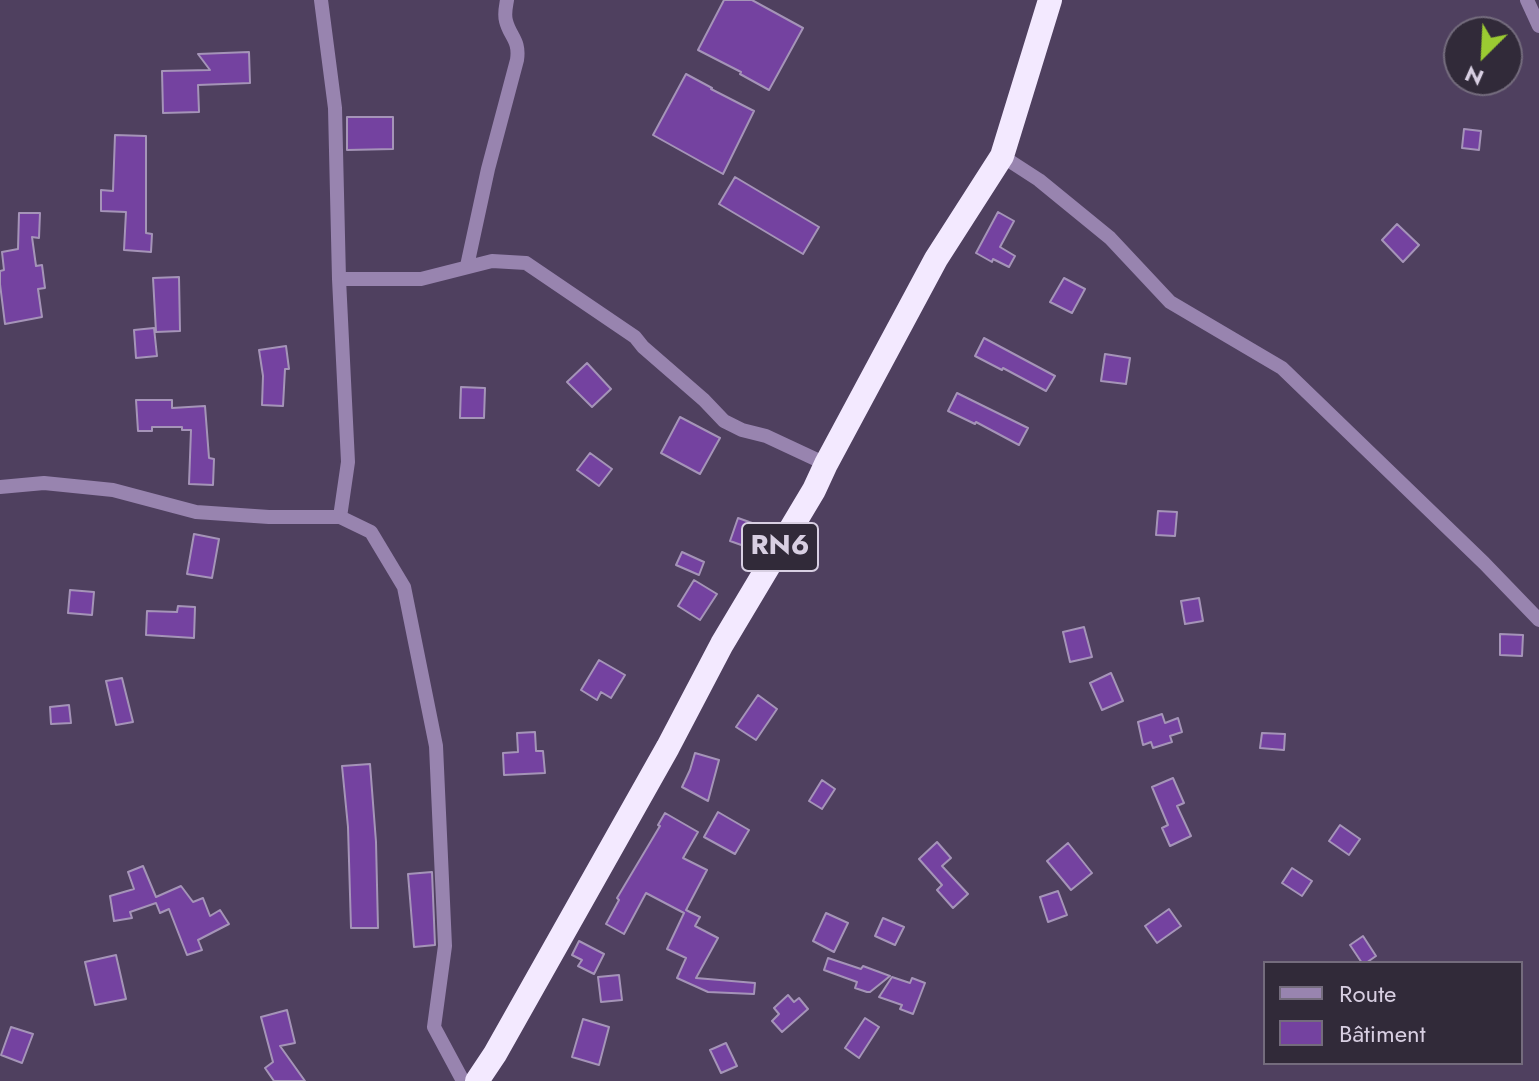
<!DOCTYPE html>
<html>
<head>
<meta charset="utf-8">
<style>
	body { margin:0 }
	#map { position:relative; width:1539px; height:1081px; overflow:hidden; background:#4f405f; font-family:Jost,sans-serif }
	canvas { display:block }
	.legend { position:absolute; left:1263px; top:961px; width:260px; height:104px; box-sizing:border-box; background:#312a39; border:2px solid #746c7d; margin:0; padding:10px 14px; list-style:none; font-size:24px; color:#d8cfe2 }
	.legend li { display:flex; align-items:center; gap:16px; height:40px }
	.legend b { width:40px; border:2px solid #746c7d }
	.north { position:absolute; left:1443px; top:16px; width:80px; height:80px; box-sizing:border-box; background:#312a39; border:2px solid #746c7d; border-radius:50%; rotate:204deg; font-size:22px; font-weight:700; line-height:32px; text-align:center; color:#d8cfe2 }
	.north::after { content:''; display:block; margin:auto; width:28px; height:36px; background:#9bcb32; clip-path:polygon(50% 0,100% 100%,50% 72%,0 100%) }
</style>
</head>
<body>
<div id="map">
<canvas width="1539" height="1081"></canvas>
<ul class="legend">
<li><b style="height:10px;background:#9884af"></b>Route</li>
<li><b style="height:22px;background:#7442a0"></b>Bâtiment</li>
</ul>
<div class="north">N</div>
</div>
<script>
const context = document.querySelector('canvas').getContext('2d');
context.lineJoin = 'round';
function fill(path, color) { context.fillStyle = color; context.fill(path, 'evenodd'); }
function trace(path, color, width, dash) { context.strokeStyle = color; context.lineWidth = width; context.lineCap = dash ? 'butt' : 'round'; context.setLineDash(dash || []); context.stroke(path); }
function write(font, color, halo, rows, align = 'center') {
  context.font = font + ' Jost,sans-serif'; context.lineWidth = 6; context.setLineDash([]); context.textBaseline = 'middle'; context.strokeStyle = halo; context.fillStyle = color; for (const [text, x, y, turn = 0] of rows) {
    context.save(); context.translate(x, y); context.rotate((+turn || 0) * Math.PI / 180); context.textAlign = isNaN(turn) ? turn : align; if (halo) context.strokeText(text, 0, 0); context.fillText(text, 0, 0); context.restore();
  }
}
const building = new Path2D(`
	M724 0H752L803 28 769 90 740 74 741 72 698 50Z
	M249 52 250 83 198 85 199 112 163 113 162 71 210 70 198 54Z
	M686 74 712 88 711 89 754 111 723 174 653 135Z
	M347 117H393V149L347 150Z
	M1464 129 1481 131 1479 150 1462 148Z
	M115 135 146 136V233L152 234 151 252 124 250 126 212 101 211V190L113 191Z
	M735 177 819 227 803 254 719 204Z
	M998 212 1014 221 1000 247 1015 256 1009 267 993 259 992 262 976 253Z
	M19 213H40L39 238 32 237 36 266 42 265 45 288 38 289 42 317 5 324 0 284V271L4 270 2 252 18 249Z
	M1397 224 1419 245 1403 262 1382 240Z
	M179 277 180 331 156 332 153 278Z
	M1064 278 1085 289 1072 313 1050 302Z
	M154 328 157 356 136 358 134 330Z
	M984 338 1055 376 1046 391 1003 368 1002 370 975 356Z
	M286 346 289 369H285L283 406 262 405 263 376 259 350Z
	M1105 354 1130 358 1126 384 1101 381Z
	M587 363 611 389 592 407 567 382Z
	M461 387 485 388 484 418H460Z
	M957 393 1028 428 1019 445 976 422 975 424 948 411Z
	M136 400H172V408L205 406 209 458 214 459 213 485 189 484 191 430H182V427H152V431H138Z
	M680 417 720 438 700 474 661 453Z
	M590 453 612 469 599 486 577 470Z
	M1158 511 1177 512 1175 536 1156 535Z
	M738 518 755 524 747 547 730 541Z
	M194 534 219 539 212 578 187 574Z
	M682 552 704 562 699 575 676 565Z
	M694 580 717 594 700 620 678 606Z
	M70 590 94 592 92 615 68 613Z
	M1199 598 1203 621 1185 624 1181 601Z
	M178 606 195 607 194 638 146 635 147 611 177 612Z
	M1084 627 1092 657 1070 662 1063 632Z
	M1500 634 1523 635 1522 656 1500 655Z
	M599 660 625 675 611 698 601 692 597 700 581 690Z
	M1111 673 1123 701 1102 710 1090 683Z
	M122 678 133 722 116 725 106 681Z
	M758 695 777 709 756 740 736 727Z
	M69 705 71 723 51 724 50 707Z
	M1162 714 1165 723 1178 718 1182 732 1170 736 1172 742 1153 748 1151 742 1143 745 1138 722Z
	M535 732 536 751H543L545 773 504 775 503 753 518 752 517 733Z
	M1262 733 1285 734 1284 750 1260 748Z
	M695 753 719 760 708 801 682 787 690 770Z
	M370 764 376 842 378 928H351L348 827 342 766Z
	M1173 778 1184 803 1177 806 1191 836 1170 846 1162 828 1168 825 1152 787Z
	M822 780 835 789 822 809 809 801Z
	M718 812 749 830 735 854 704 837Z
	M665 813 698 832 683 858 707 870 686 910 700 917 695 926 718 938 696 978 755 983 754 994 708 992 677 978 686 958 667 949 684 913 646 893 624 934 606 924 619 900 617 898 660 826 658 825Z
	M1340 825 1360 839 1349 855 1329 841Z
	M937 842 951 858 942 866 968 894 953 908 937 890 942 885 919 859Z
	M1068 843 1092 873 1071 890 1047 861Z
	M143 866 156 897 181 886 193 902 203 898 210 916 220 910 229 924 198 940 202 950 187 955 169 909 160 913 156 903 130 912 132 918 114 921 110 896 134 889 128 872Z
	M1292 868 1312 881 1302 896 1282 883Z
	M432 872 435 945 414 947 408 874Z
	M1058 891 1067 915 1048 922 1040 897Z
	M1169 909 1181 926 1157 943 1145 926Z
	M826 913 848 923 834 952 813 941Z
	M883 918 904 927 895 945 875 936Z
	M1363 936 1376 956 1366 963H1362L1350 945Z
	M579 941 604 954 594 974 578 966 582 960 572 955Z
	M116 955 126 999 95 1005 85 962Z
	M828 958 861 969 863 966 890 976 870 992H867L855 988 857 982 824 970Z
	M619 975 622 1000 601 1002 598 977Z
	M892 977 910 983 912 978 925 983 913 1014 900 1009 902 1005 879 997Z
	M788 995 794 1002 799 998 808 1009 782 1032 772 1021 779 1014 774 1008Z
	M287 1010 295 1043 280 1046 305 1081H274L265 1068 273 1062 261 1017Z
	M865 1018 879 1027 859 1058 845 1048Z
	M583 1019 609 1027 599 1065 572 1057Z
	M11 1027 33 1034 22 1063 1 1055Z
	M726 1043 737 1066 721 1073 710 1050Z`);
fill(building, '#7442a0');
trace(building, '#a594b8', 2);
trace(new Path2D(`
	M321 0 335 108 339 279 348 462 340 517
	M1527 0 1539 26
	M1002 156 1039 180 1110 238 1170 302 1282 368 1484 563 1539 620
	M467 266 488 169 517 60C520 40 510 37 506 21 504 14 506 6 507 0
	M339 279H421L492 261 526 263 635 337 643 347 704 400 724 421 742 430 766 436 826 464
	M0 487 44 483 113 490 196 512 269 517H340L371 532 404 587 436 746 445 946 434 1027 463 1081`), '#9884af', 14);
trace(new Path2D(`
	M477 1081 495 1054 668 747 722 644 814 490 826 464 936 259 1002 156 1050 0`), '#f3e9ff', 24);
for (const [x, y, w] of [
	[780,547,76]
]) { const box = new Path2D(); box.roundRect(x - w / 2, y - 24, w, 48, 6); context.fillStyle = '#312a39'; context.fill(box); trace(box, '#d8cfe2', 2); }
write('bold 28px', '#d8cfe2', null, [
	["RN6",780,547]
]);
</script>
</body>
</html>
